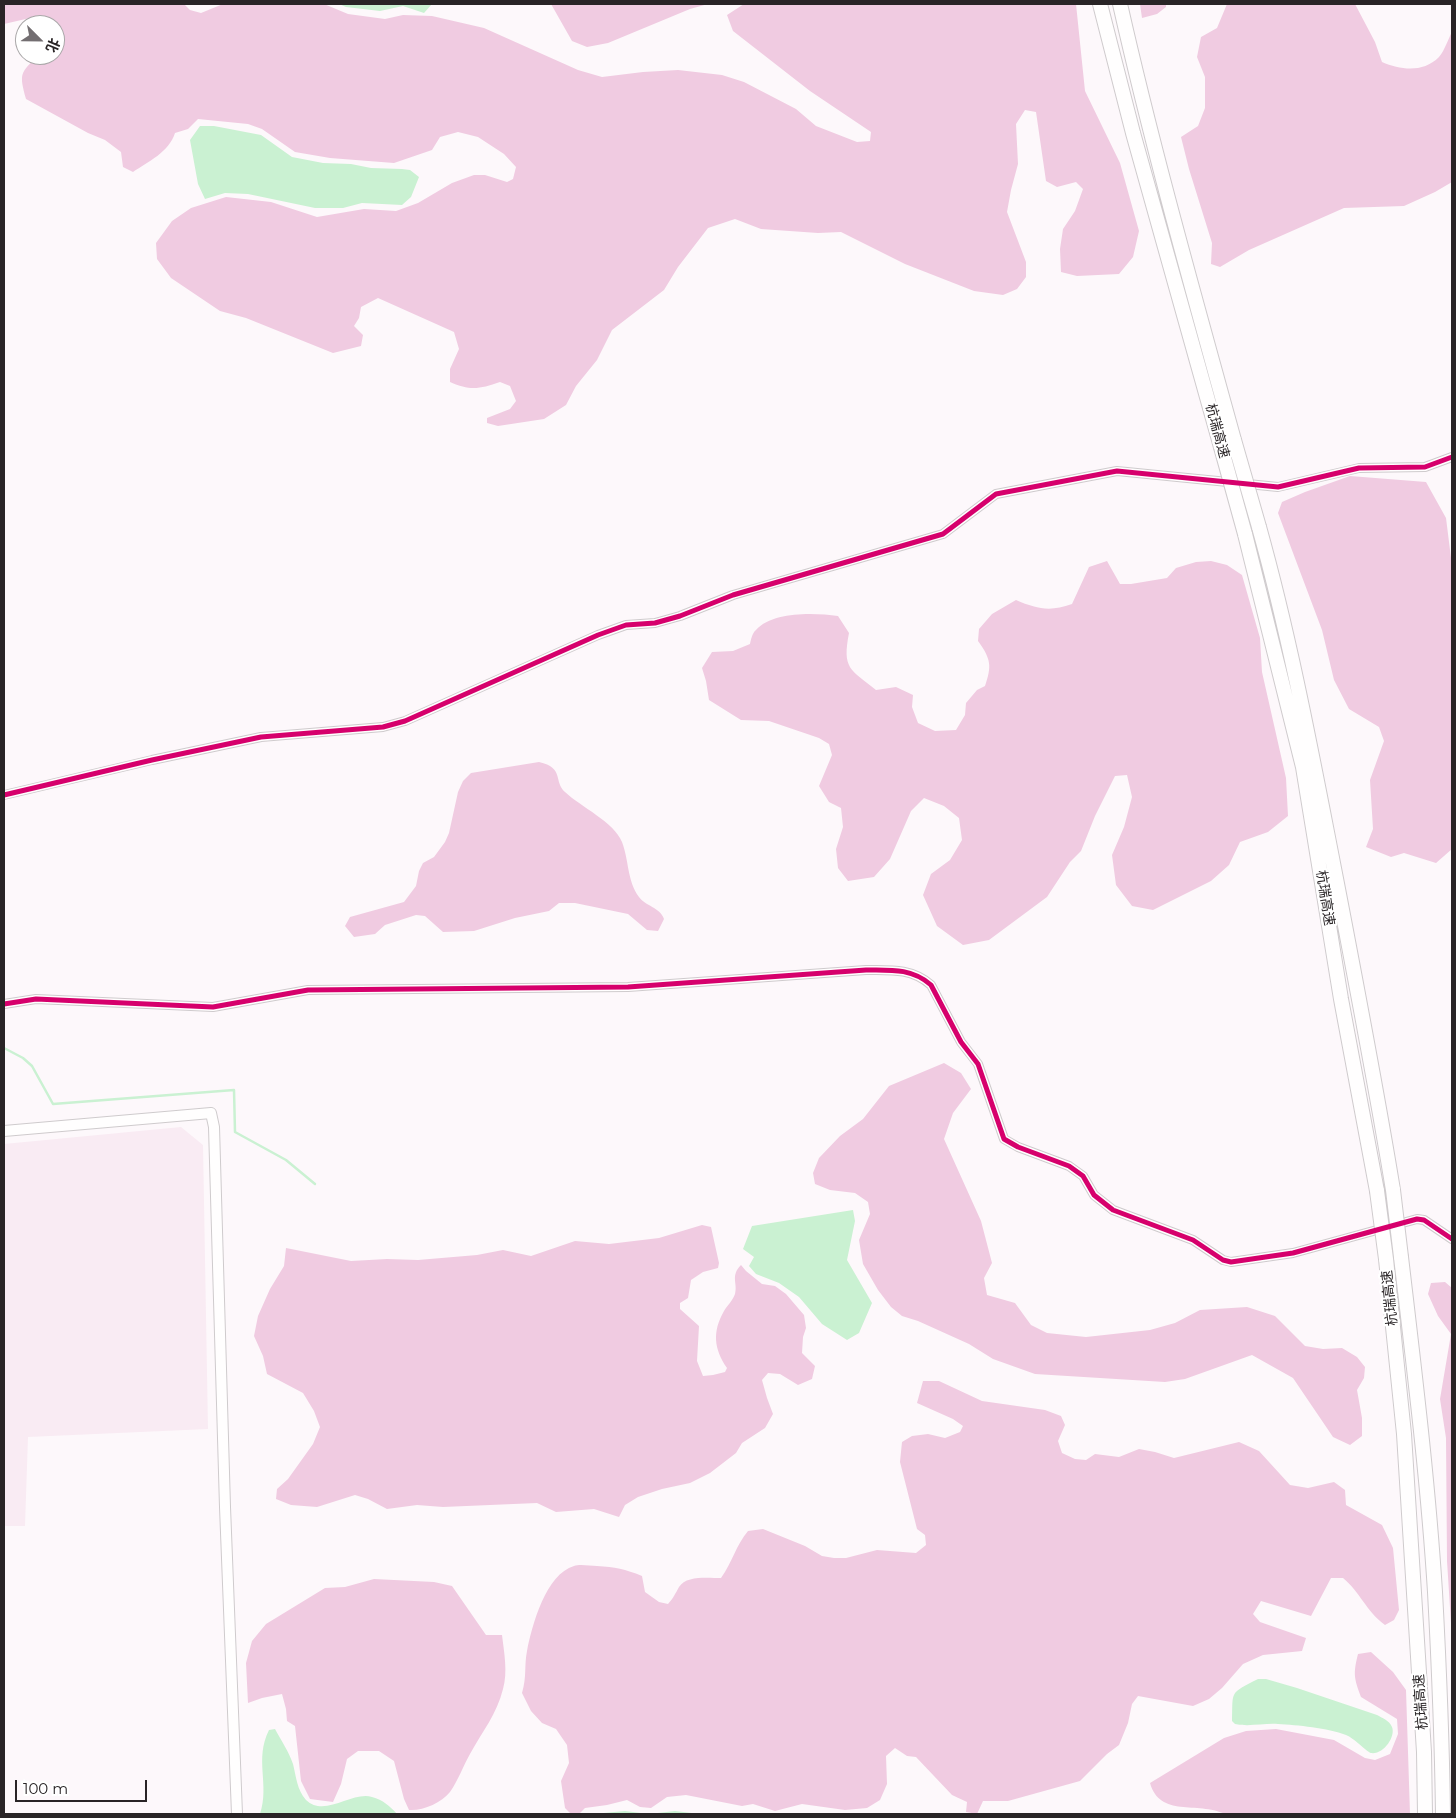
<!DOCTYPE html>
<html>
<head>
<meta charset="utf-8">
<style>
	body { margin:0 }
	#map { position:relative; width:1456px; height:1818px; overflow:hidden; background:#fdf8fb; font-family:Montserrat,"Noto Sans SC",sans-serif }
	canvas { display:block }
	.frame { position:absolute; inset:0; border:5px solid #292426; pointer-events:none }
	.north { position:absolute; left:15px; top:15px; width:50px; height:50px; box-sizing:border-box; background:#fff; border:1px solid #a9a7a8; border-radius:50%; rotate:113deg; font-size:14px; font-weight:700; line-height:20px; text-align:center; color:#292426 }
	.north::after { content:''; display:block; margin:auto; width:18px; height:22px; background:#736e71; clip-path:polygon(50% 0,100% 100%,50% 72%,0 100%) }
	.scale { position:absolute; left:15px; top:1780px; width:132px; height:22px; box-sizing:border-box; border:2px solid #292426; border-top:0; padding-left:6px; font-size:15px; line-height:18px; white-space:nowrap; color:#292426; -webkit-text-stroke:4px #fff; paint-order:stroke }
</style>
</head>
<body>
<div id="map">
<canvas width="1456" height="1818"></canvas>
<div class="frame"></div>
<div class="north">北</div>
<div class="scale">100 m</div>
</div>
<script>
const context = document.querySelector('canvas').getContext('2d');
context.lineJoin = 'round';
function fill(path, color) { context.fillStyle = color; context.fill(path, 'evenodd'); }
function trace(path, color, width, dash) { context.strokeStyle = color; context.lineWidth = width; context.lineCap = dash ? 'butt' : 'round'; context.setLineDash(dash || []); context.stroke(path); }
function write(font, color, halo, rows, align = 'center') {
  context.font = font + ' Montserrat,"Noto Sans SC",sans-serif'; context.lineWidth = 4.5; context.setLineDash([]); context.textBaseline = 'middle'; context.strokeStyle = halo; context.fillStyle = color; for (const [text, x, y, turn = 0] of rows) {
    context.save(); context.translate(x, y); context.rotate((+turn || 0) * Math.PI / 180); context.textAlign = isNaN(turn) ? turn : align; if (halo) context.strokeText(text, 0, 0); context.fillText(text, 0, 0); context.restore();
  }
}
fill(new Path2D(`
	M181 1127 203 1145 208 1429 28 1437 25 1526H4V1144Z`), '#f9ebf3');
fill(new Path2D(`
	M4 4H184L190 10 201 13 223 4H324L348 14 385 19 403 15 432 16 484 28 578 70 602 77 643 72 678 70 722 75 744 82 796 109 816 126 857 142 870 141 871 132 810 91 733 31 727 15 744 4H1076L1085 91 1120 163 1139 231 1133 257 1119 274 1077 276 1061 272 1060 249 1063 229 1075 211 1083 189 1076 182 1057 187 1046 181 1036 112 1025 110 1016 124 1018 164 1011 190 1007 212 1026 262V277L1017 289 1003 295 974 291 905 264 841 232 818 233 761 229 735 219 708 228 678 267 664 290 612 330 597 360 576 386 566 405 544 419 498 426 487 423V418L510 409 516 401 510 386 500 382C480 389 470 391 450 382V369L459 349 454 332 378 298 361 307 359 318 354 326 363 335 361 346 333 353 246 318 220 311 171 278 157 259 156 243 172 221 191 208 226 197 271 202 317 217 364 209 396 211 418 203 452 183 474 175H485L507 182 513 179 516 167 504 154 478 137 458 132 440 137 432 150 394 163 330 158 295 152 262 129 248 124 198 119 188 129 175 133C169 152 148 162 133 172L123 167 121 152 105 140 88 133 26 99C19 73 20 73 39 55H55V25H44L30 18 4 24Z
	M551 4H708L690 9 608 43 587 47 572 41Z
	M1140 4H1166V7L1157 14 1142 18Z
	M1227 4H1355L1375 42 1382 62C1401 70 1423 73 1439 57 1445 50 1448 39 1452 32V182L1435 192 1404 206 1344 208 1249 250 1220 267 1211 264 1212 243 1189 169 1181 137 1198 126 1205 108V77L1197 57 1201 37 1217 28Z
	M1350 476 1426 482 1446 518 1452 566V849L1436 863 1404 853 1391 857 1366 847 1373 829 1370 780 1384 741 1379 727 1349 709 1334 680 1322 630 1278 513 1282 502 1305 492Z
	M1107 561 1120 584H1131L1167 578 1176 568 1196 562 1211 561 1227 565 1242 575 1260 638 1262 672 1286 778 1288 816 1268 832 1240 842 1229 865 1211 881 1153 910 1132 906 1116 885 1112 855 1124 827 1132 797 1127 775 1115 776 1095 816 1081 851 1070 862 1047 897 989 940 963 945 937 926 923 895 931 874 950 860 962 840 959 818 944 806 924 798 911 811 890 859 874 877 848 881 838 868 836 849 843 827 841 808 829 802 819 786 832 755 829 744 819 738 769 721 741 720 709 700 706 681 702 668 712 652 733 651 750 644C751 640 752 633 756 630 773 611 815 613 838 616L849 633C842 669 850 669 876 690L896 687 913 695 912 707 918 723 935 731 956 730 965 715 966 703 977 690 985 686C992 666 991 659 978 641L979 629 992 614 1016 600C1037 609 1050 612 1072 604L1089 567Z
	M539 762C565 768 553 781 565 792 581 807 614 822 622 842 629 860 627 881 639 897 645 906 660 907 664 919L658 931 647 930 628 914 575 903H559L549 911 515 918 474 931 443 932 425 916 416 915 385 925 375 934 354 937 345 926 350 917 404 902 416 886 419 871 423 863 434 857 445 842 449 833 458 792 463 781 471 773Z
	M944 1063 961 1073 971 1089 953 1113 944 1139 981 1221 992 1263 984 1278 987 1295 1015 1303 1031 1325 1047 1333 1086 1337 1150 1330 1175 1323 1200 1310 1247 1307 1275 1316 1305 1346 1323 1349 1342 1348 1357 1357 1365 1367 1364 1378 1357 1390 1362 1418V1436L1350 1445 1333 1437 1293 1378 1252 1355 1185 1379 1165 1382 1035 1374 993 1359 969 1344 918 1321 902 1316 891 1307 878 1290 863 1264 859 1240 870 1214 868 1202 855 1193 830 1190 815 1184 813 1173 819 1158 840 1136 863 1119 889 1086Z
	M702 1225 711 1227 719 1263 718 1268 703 1272 691 1280 688 1298 680 1303V1309L699 1326 697 1361 703 1376 713 1375 725 1372 727 1368C714 1349 712 1332 724 1311 727 1306 733 1300 735 1294 738 1283 730 1276 741 1265L746 1271 762 1284 775 1286 786 1294 804 1315 806 1328 803 1337 802 1353 815 1366 812 1379 798 1385 780 1374 768 1373 762 1380 767 1398 773 1414 765 1428 742 1443 736 1453 710 1473 690 1483 662 1489 638 1497 625 1505 619 1517 594 1509 556 1512 537 1503 443 1507 417 1505 387 1509 368 1499 355 1495 317 1507 291 1505 276 1499 277 1489 288 1479 313 1444 320 1427 314 1411 303 1393 267 1374 263 1356 254 1336 258 1316 270 1289 284 1266 286 1248 351 1261 387 1259 418 1260 477 1255 503 1250 531 1256 575 1241 609 1244 659 1238Z
	M1445 1282 1452 1288V1639L1447 1561 1446 1438 1440 1399 1451 1334 1438 1316 1428 1294 1431 1283Z
	M923 1381H939L982 1401 1045 1410 1061 1416 1065 1425 1058 1441 1062 1453 1075 1459 1086 1460 1095 1454 1119 1457 1139 1449 1155 1452 1174 1458 1239 1442 1259 1451 1290 1485 1308 1488 1334 1482 1345 1490 1346 1505 1382 1525 1393 1548 1399 1610 1394 1620 1385 1625C1366 1611 1360 1592 1343 1578H1331L1311 1616 1261 1601 1253 1614 1260 1622 1306 1638 1302 1651 1263 1655 1243 1664 1222 1688 1209 1699 1193 1706 1138 1696 1132 1704 1128 1723 1119 1745 1107 1754 1080 1781 1008 1801H983L977 1814 966 1812 967 1802 952 1795 916 1757 907 1756 895 1748 886 1756 887 1784 880 1800 867 1808 845 1810 802 1804 775 1811 753 1804 742 1806 686 1795 667 1797 651 1808 640 1807 627 1800 607 1805 585 1808 579 1814H571L565 1808 561 1781 569 1763 567 1745 556 1729 542 1723 531 1711 522 1693C527 1676 524 1666 527 1651 532 1625 546 1574 574 1566 580 1564 590 1566 597 1566 615 1567 625 1569 642 1576L645 1592 659 1602 668 1604C674 1597 675 1594 679 1587 686 1575 709 1578 721 1578 732 1563 736 1545 748 1531L763 1529 805 1546 822 1556 834 1558H846L877 1550 916 1553 926 1545 925 1535 917 1529 900 1462 902 1442 912 1436 928 1434 945 1438 960 1432 963 1426 953 1419 917 1403Z
	M374 1579 434 1582 452 1586 486 1635H502C504 1652 508 1672 503 1689 497 1714 482 1732 470 1754 463 1766 458 1781 450 1792 441 1803 423 1811 409 1810L404 1799 394 1761 379 1751H358L347 1759 341 1784 333 1802 310 1799 301 1781 295 1726 287 1721 286 1709 282 1694 262 1698 248 1703 246 1663 252 1641 266 1624 325 1588 345 1587Z
	M1371 1652 1393 1672 1406 1690 1410 1814H1225C1197 1801 1160 1818 1150 1783L1224 1738 1246 1731 1276 1729 1334 1740 1365 1758 1375 1760 1390 1754 1398 1734 1397 1719 1361 1697C1354 1678 1353 1674 1358 1654Z`), '#f0cbe1');
fill(new Path2D(`
	M339 4H432L424 13 403 6 380 11 346 7Z
	M200 126H214L261 135 292 157 323 163 351 164 371 168 402 169 410 170 419 177 411 197 402 205 362 203 343 208H315L248 194 225 193 205 199 198 184 190 140Z
	M853 1210 855 1221 847 1260 872 1303 859 1333 847 1340 822 1324 799 1297 779 1283 756 1274 749 1266 754 1257 743 1249 752 1226Z
	M1258 1679H1266L1297 1688 1377 1715C1382 1718 1389 1720 1392 1727 1396 1737 1383 1755 1371 1753 1367 1752 1354 1738 1346 1735 1328 1728 1297 1725 1278 1724 1264 1723 1249 1727 1235 1724L1232 1721C1233 1690 1229 1694 1258 1679Z
	M275 1729C281 1740 289 1752 293 1764 296 1776 297 1790 306 1800 325 1818 352 1791 372 1797 383 1800 390 1806 397 1814H260C270 1784 254 1760 269 1730Z
	M625 1811 649 1814 675 1811 700 1814H593Z`), '#caf1d2');
trace(new Path2D(`
	M4 1048 23 1058 32 1066 53 1104 234 1090 235 1132 286 1160 315 1184`), '#caf1d2', 2.5);
const street = new Path2D(`
	M4 795 152 760 261 737 383 727 405 721 598 635 626 625 655 623 680 616 733 595 943 534 996 494 1117 471 1278 487 1359 468 1425 467 1452 457
	M4 1004 36 999 213 1007 308 990 628 987 866 970C890 970 912 968 931 985L961 1042 978 1064 1004 1139 1018 1147 1069 1166 1083 1176 1094 1195 1113 1210 1193 1240 1223 1260 1231 1262 1293 1253 1417 1219 1424 1220 1452 1239`);
const secondary = new Path2D(`
	M4 1131 211 1113 214 1127 225 1507 237 1814`);
const highway = new Path2D(`
	M1100 4 1133 133 1221 447
	M1120 4C1153 150 1194 295 1234 440
	M1259 527C1290 638 1311 750 1333 863 1354 972 1375 1080 1393 1190
	M1245 534 1303 767 1341 999 1377 1191
	M1401 1257C1414 1368 1428 1480 1435 1592 1439 1666 1442 1740 1443 1814
	M1386 1259 1404 1434 1424 1752 1425 1814`);
trace(street, '#cfcbcd', 10);
trace(secondary, '#cfcbcd', 12);
trace(highway, '#cfcbcd', 16);
trace(street, '#fffefe', 8);
trace(secondary, '#fffefe', 10);
trace(highway, '#fffefe', 14);
const highwayBridge = new Path2D(`
	M1234 440 1259 527
	M1221 447 1245 534
	M1393 1190 1401 1257
	M1377 1191 1386 1259`);
trace(highwayBridge, '#cfcbcd', 16, []);
trace(highwayBridge, '#fffefe', 14);
trace(new Path2D(`
	M4 795 152 760 261 737 383 727 405 721 598 635 626 625 655 623 680 616 733 595 943 534 996 494 1117 471 1278 487 1359 468 1425 467 1452 457
	M4 1004 36 999 213 1007 308 990 628 987 866 970C890 970 912 968 931 985L961 1042 978 1064 1004 1139 1018 1147 1069 1166 1083 1176 1094 1195 1113 1210 1193 1240 1223 1260 1231 1262 1293 1253 1417 1219 1424 1220 1452 1239`), '#d6006c', 5);
write('14px', '#292426', '#fff', [
	["杭瑞高速",1217,431,75],
	["杭瑞高速",1325,898,81],
	["杭瑞高速",1390,1298,-96],
	["杭瑞高速",1421,1702,-94]
]);
</script>
</body>
</html>
